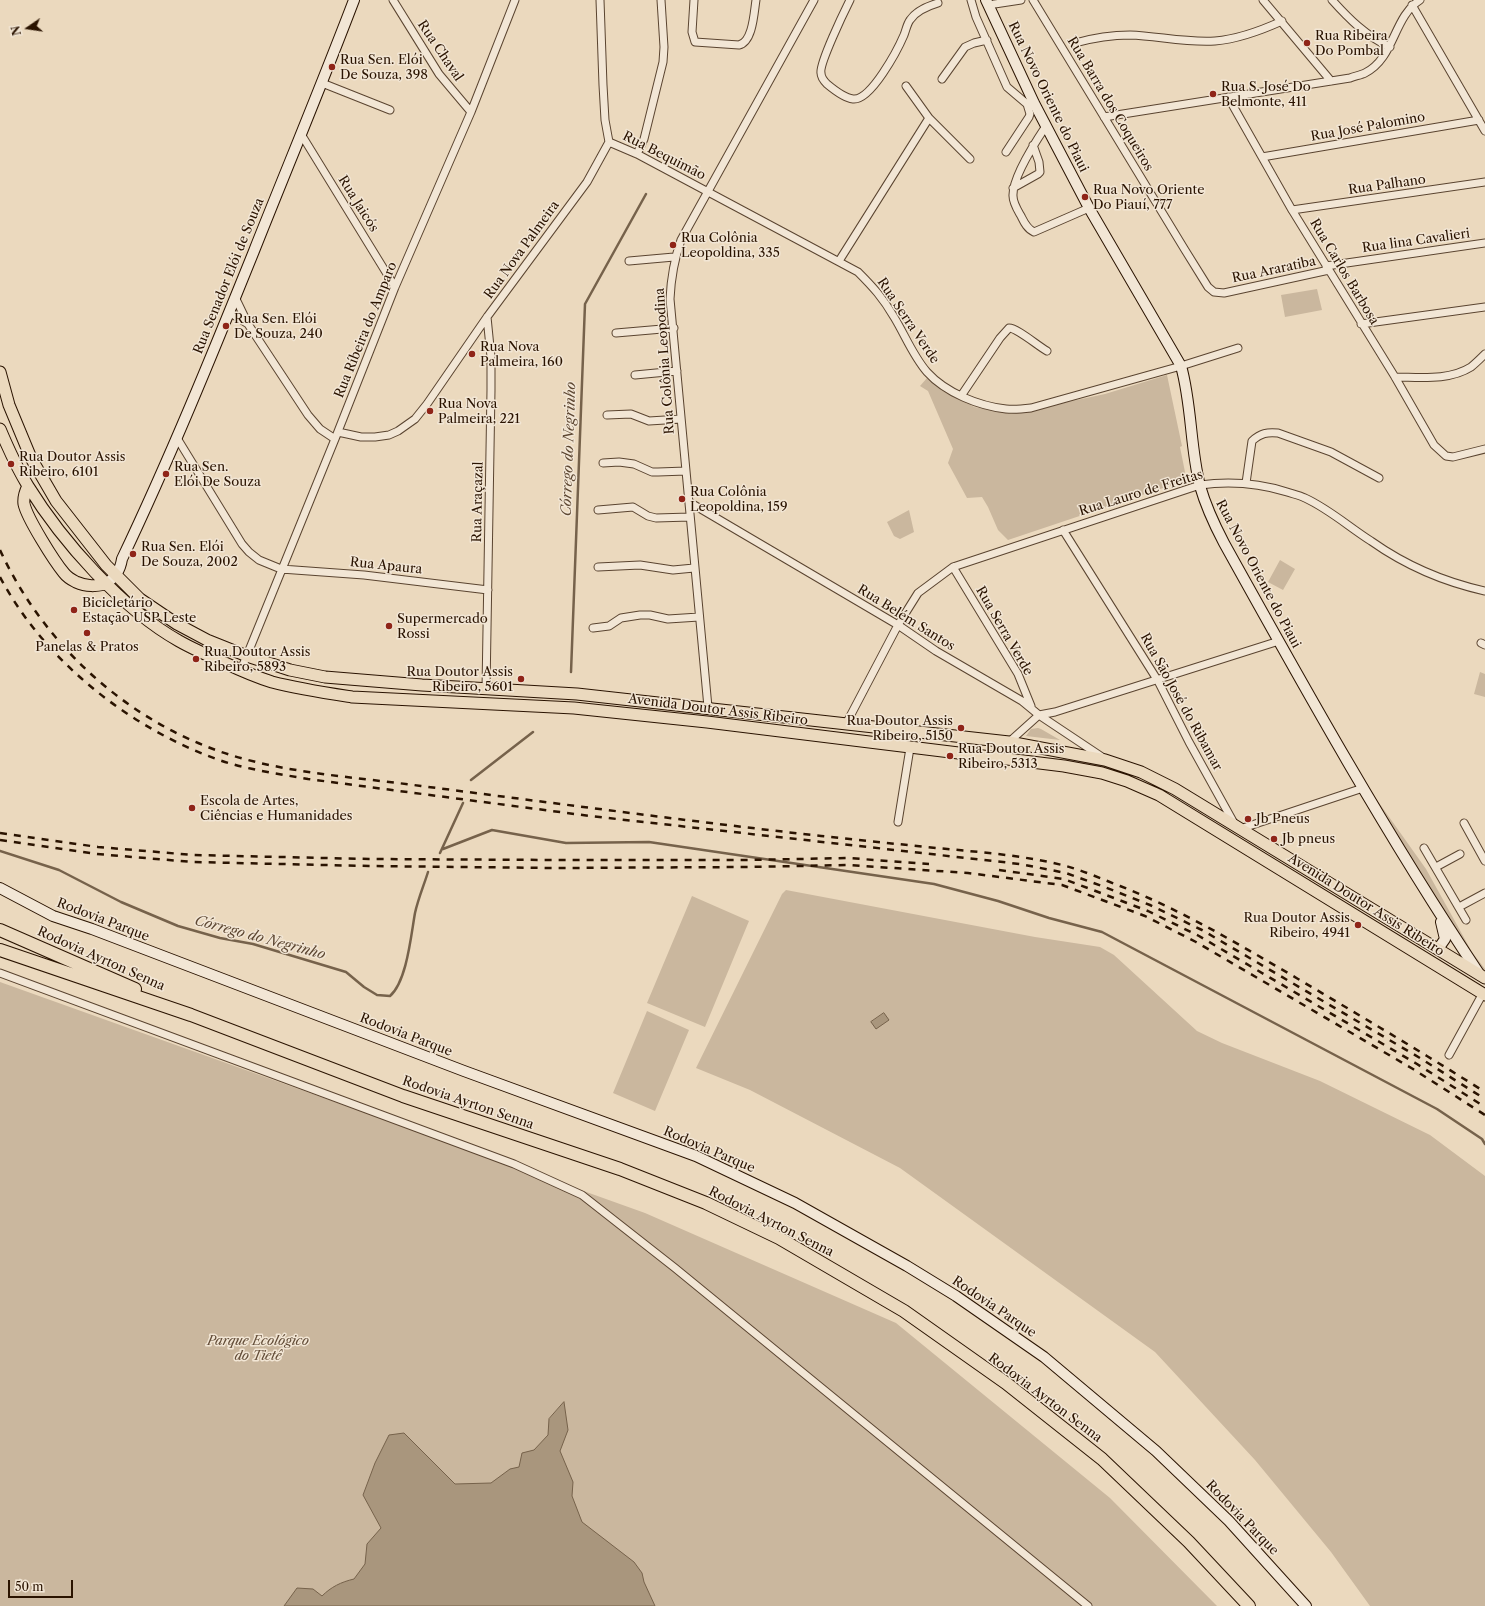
<!DOCTYPE html>
<html>
<head>
<meta charset="utf-8">
<style>
	body { margin:0 }
	#map { position:relative; width:1485px; height:1606px; overflow:hidden; background:#ebd9be; font-family:"Libre Caslon Text",serif }
	canvas { display:block }
	.north { position:absolute; left:8px; top:8px; width:40px; height:40px; -webkit-text-stroke:3px #f2e6d5; paint-order:stroke; rotate:257deg; font-size:11px; font-weight:700; line-height:16px; text-align:center; color:#2a1300 }
	.north::after { content:''; display:block; margin:auto; width:14px; height:18px; background:#2a1300; clip-path:polygon(50% 0,100% 100%,50% 72%,0 100%) }
	.scale { position:absolute; left:8px; top:1580px; width:65px; height:18px; box-sizing:border-box; border:2px solid #2a1300; border-top:0; padding-left:5px; font-size:12px; line-height:14px; white-space:nowrap; color:#2a1300; -webkit-text-stroke:3px #f2e6d5; paint-order:stroke }
</style>
</head>
<body>
<div id="map">
<canvas width="1485" height="1606"></canvas>
<div class="north">N</div>
<div class="scale">50 m</div>
</div>
<script>
const context = document.querySelector('canvas').getContext('2d');
context.lineJoin = 'round';
function fill(path, color) { context.fillStyle = color; context.fill(path, 'evenodd'); }
function trace(path, color, width, dash) { context.strokeStyle = color; context.lineWidth = width; context.lineCap = dash ? 'butt' : 'round'; context.setLineDash(dash || []); context.stroke(path); }
function write(font, color, halo, rows, align = 'center') {
  context.font = font + ' "Libre Caslon Text",serif'; context.lineWidth = 3; context.setLineDash([]); context.textBaseline = 'middle'; context.strokeStyle = halo; context.fillStyle = color; for (const [text, x, y, turn = 0] of rows) {
    context.save(); context.translate(x, y); context.rotate((+turn || 0) * Math.PI / 180); context.textAlign = isNaN(turn) ? turn : align; if (halo) context.strokeText(text, 0, 0); context.fillText(text, 0, 0); context.restore();
  }
}
fill(new Path2D(`
	M1317 289 1322 310 1285 317 1281 295Z
	M1167 375 1182 446 1180 447 1185 472 1183 478 1175 484 1008 540 998 530 988 507 982 497 967 498 948 463 953 449 928 391 920 386 927 378 974 407 1011 414 1105 394Z
	M909 510 914 532 900 539 894 536 887 522Z
	M1280 560 1295 569 1283 590 1268 582Z
	M1480 672 1485 674V697L1474 694Z
	M1038 728 1041 729 1060 740 1026 736 1031 729Z
	M1372 793 1426 869 1472 952 1485 969V972L1467 961 1461 946Z
	M786 890 1035 937 1100 947 1114 955 1197 1031 1222 1043 1320 1081 1430 1135 1485 1176V1606H1370L1331 1552 1255 1460 1155 1352 900 1168 750 1090 696 1068 782 894Z
	M692 896 749 921 705 1027 647 1003Z
	M0 982 645 1213 896 1323 1110 1498 1217 1606H0Z
	M647 1011 689 1030 655 1111 613 1093Z`), '#cab79e');
const water = new Path2D(`
	M884 1013 889 1020 876 1029 871 1022Z
	M564 1402 568 1430 560 1451 573 1482 572 1496 582 1522 634 1562 642 1573 644 1582 655 1606H284L297 1588 313 1589 322 1596C331 1587 341 1582 354 1579L365 1564 367 1544 381 1528 363 1495 375 1463 389 1435 404 1433 455 1484 491 1483 510 1469 519 1467 522 1453 534 1450 548 1435 549 1419Z`);
fill(water, '#a9967d');
trace(water, '#76624b', 1);
trace(new Path2D(`
	M571 672 585 304 646 194
	M471 780 533 732
	M443 849 492 830 566 843 649 842 934 884 998 901 1049 918 1102 932 1437 1109 1482 1139 1485 1144
	M0 851 59 870 121 902 178 926 220 938 253 944 346 972 364 987 377 995 390 996C407 981 411 935 415 913 418 899 424 885 428 872
	M440 853 463 803`), '#76624b', 2.5);
const street = new Path2D(`
	M393 0 439 74 471 112
	M694 0 692 32 695 42 739 45C753 42 754 12 756 0
	M850 0C844 12 819 64 821 73 821 77 824 81 827 84 833 89 844 98 853 99 871 101 898 49 904 35 906 30 907 24 910 20 916 11 928 6 938 3
	M971 0 976 17 1007 87 1027 104 1030 114 1029 117 1006 152
	M1033 0 1185 250 1208 287 1214 292 1224 293 1329 270
	M1263 0 1331 81
	M1332 0C1349 19 1366 36 1390 47
	M988 5 1021 0
	M1412 5 1485 131
	M1075 43C1093 38 1111 35 1130 35 1158 36 1186 43 1215 41 1239 39 1260 31 1282 21
	M942 79 965 47 974 43 987 40
	M322 83 390 110
	M906 86 929 118 970 159
	M1228 97 1292 210 1395 377 1434 445 1446 456 1453 457 1485 449
	M1104 117 1350 78C1355 76 1361 75 1365 73 1395 58 1393 17 1420 0
	M1046 126C1036 141 1012 178 1013 196 1013 203 1017 209 1021 216 1024 222 1027 229 1034 232L1089 208
	M301 134 395 287
	M609 142 637 154 858 272C873 287 883 298 894 317 905 335 913 356 927 372 946 393 979 406 1006 409 1014 410 1023 409 1031 408L1181 366 1238 348
	M637 154 644 139 663 62 664 47 661 0
	M1262 157 1479 120
	M1013 188 1038 174 1040 172 1039 162 1033 145
	M1292 210 1485 182
	M629 261 674 257
	M839 261 929 118
	M1326 266 1485 243
	M235 297 248 324 308 415 320 429 335 439
	M229 312 248 324
	M1361 324 1485 307
	M616 333 674 328
	M635 375 677 371
	M1395 377C1419 377 1449 381 1471 367 1476 363 1481 358 1485 354
	M961 396 1000 338 1009 328C1017 328 1038 346 1047 351
	M607 415 631 414 649 421 681 419
	M338 432 361 437H375L389 435 398 431 415 419 427 404 487 317 587 182 609 142 605 120 603 85 600 0
	M177 438 242 544 249 552 259 560 281 569 364 575 488 590
	M603 463 619 462 634 464 652 472H658L686 471
	M1246 483 1252 441C1261 433 1267 432 1278 433L1331 452 1379 478
	M689 502 898 625 936 651 1022 701 1039 715 1102 757
	M598 510 633 507 648 516 656 518 690 517
	M1063 530 1158 681 1189 742 1235 825
	M598 567 640 565 673 570 694 568
	M953 567 1018 674 1031 706
	M593 628 609 626 621 618 640 615H650L668 619 699 617
	M1481 643 1485 645
	M241 670 335 439 395 287 471 112 515 0
	M486 689 491 390V357L487 317
	M708 707 670 299C671 278 674 260 681 240L814 0
	M1039 715 1055 712 1279 641
	M846 724 898 625 918 593 953 567 1200 485C1230 481 1258 483 1287 492 1293 494 1299 495 1305 498 1329 509 1349 527 1371 541 1405 565 1444 582 1485 591
	M1009 742 1039 715
	M898 822 910 748
	M1464 823 1485 861
	M1240 829 1363 788
	M1424 848 1466 920
	M1436 867 1460 854
	M1459 907 1485 893
	M0 973 514 1164 582 1195 675 1268 1088 1606
	M1449 1055 1483 993`);
const secondary = new Path2D(`
	M986 0 1034 103 1089 208 1181 366C1192 405 1190 447 1200 486 1206 507 1214 524 1224 543 1305 689 1387 836 1480 975
	M106 584C116 576 120 571 122 559 170 458 212 355 254 251 287 168 322 84 354 0
	M0 888 53 916 92 929 464 1071 696 1156 795 1203 907 1266 956 1296 1044 1357 1156 1451 1229 1521 1306 1606
	M1438 949 1445 939 1441 922`);
const primary = new Path2D(`
	M0 372 9 405 31 458 56 501 106 565 140 599 177 624 207 640 247 656 290 670 325 677 422 685 577 694 1009 742 1105 760 1141 772 1175 789 1485 978
	M0 429C8 448 17 468 28 486 62 541 122 609 179 641 193 649 209 656 225 663 240 670 256 677 272 682 299 689 326 693 352 697L574 708 707 722 1064 766 1102 773 1127 781 1159 795 1485 995
	M28 486C25 492 23 497 24 504 27 518 54 561 64 573 67 577 72 580 76 582 87 587 96 586 106 584`);
const highway = new Path2D(`
	M0 930 135 989
	M0 950 191 1015 403 1096 620 1169 706 1203 779 1238 904 1311 1006 1383 1102 1459 1189 1542 1249 1606`);
trace(street, '#5a4430', 9);
trace(secondary, '#2a1300', 12);
trace(primary, '#2a1300', 13);
trace(highway, '#2a1300', 14);
trace(street, '#f2e6d5', 7);
trace(secondary, '#f2e6d5', 10);
trace(primary, '#ebd9be', 11);
trace(highway, '#ebd9be', 12);
trace(new Path2D(`
	M0 550C40 637 114 709 203 745 270 773 349 776 421 786 554 803 687 821 821 836 859 840 897 844 936 848 979 852 1023 855 1066 866 1084 871 1102 879 1120 886 1179 909 1233 941 1288 973 1354 1012 1420 1051 1485 1092
	M0 577C45 662 132 730 222 761 250 770 279 774 308 779L590 816 1020 864 1066 873 1102 886 1150 905 1202 930 1420 1058 1485 1099
	M0 833 98 847 193 855 369 859 556 860H748L848 858 929 864
	M0 840 97 854 193 862 369 866 556 868 748 867 848 865 968 873 1062 885 1145 916 1196 942 1413 1069 1485 1115
	M999 870 1064 879 1148 911 1199 936 1417 1064 1485 1107`), '#2a1300', 2.5, [7, 7]);
for (const [x, y, r, color] of [
	[1307,43,4,"#8f2418"],
	[332,67,4,"#8f2418"],
	[1213,94,4,"#8f2418"],
	[1085,197,4,"#8f2418"],
	[673,245,4,"#8f2418"],
	[226,326,4,"#8f2418"],
	[472,354,4,"#8f2418"],
	[430,411,4,"#8f2418"],
	[11,464,4,"#8f2418"],
	[166,474,4,"#8f2418"],
	[682,499,4,"#8f2418"],
	[133,554,4,"#8f2418"],
	[74,610,4,"#8f2418"],
	[389,626,4,"#8f2418"],
	[87,633,4,"#8f2418"],
	[196,659,4,"#8f2418"],
	[521,679,4,"#8f2418"],
	[961,728,4,"#8f2418"],
	[950,756,4,"#8f2418"],
	[192,808,4,"#8f2418"],
	[1248,819,4,"#8f2418"],
	[1274,839,4,"#8f2418"],
	[1358,925,4,"#8f2418"]
]) { const dot = new Path2D(); dot.arc(x, y, r, 0, 2 * Math.PI); context.fillStyle = color; context.fill(dot); trace(dot, '#f2e6d5', 1.5); }
write('13px', '#2a1300', '#f2e6d5', [
	["Rua Ribeira",1315,36],
	["Do Pombal",1315,51],
	["Rua Sen. Elói",340,60],
	["De Souza, 398",340,75],
	["Rua S. José Do",1221,87],
	["Belmonte, 411",1221,102],
	["Rua Novo Oriente",1093,190],
	["Do Piauí, 777",1093,205],
	["Rua Colônia",681,238],
	["Leopoldina, 335",681,253],
	["Rua Sen. Elói",234,319],
	["De Souza, 240",234,334],
	["Rua Nova",480,347],
	["Palmeira, 160",480,362],
	["Rua Nova",438,404],
	["Palmeira, 221",438,419],
	["Rua Doutor Assis",19,457],
	["Ribeiro, 6101",19,472],
	["Rua Sen.",174,467],
	["Elói De Souza",174,482],
	["Rua Colônia",690,492],
	["Leopoldina, 159",690,507],
	["Rua Sen. Elói",141,547],
	["De Souza, 2002",141,562],
	["Bicicletário",82,603],
	["Estação USP Leste",82,618],
	["Supermercado",397,619],
	["Rossi",397,634],
	["Panelas & Pratos",87,647,"center"],
	["Rua Doutor Assis",204,652],
	["Ribeiro, 5893",204,667],
	["Rua Doutor Assis",513,672,"right"],
	["Ribeiro, 5601",513,687,"right"],
	["Rua Doutor Assis",953,721,"right"],
	["Ribeiro, 5150",953,736,"right"],
	["Rua Doutor Assis",958,749],
	["Ribeiro, 5313",958,764],
	["Escola de Artes,",200,801],
	["Ciências e Humanidades",200,816],
	["Jb Pneus",1256,819],
	["Jb pneus",1282,839],
	["Rua Doutor Assis",1350,918,"right"],
	["Ribeiro, 4941",1350,933,"right"]
], 'left');
write('13px', '#2a1300', '#f2e6d5', [
	["Rua Chaval",440,51,56],
	["Rua Novo Oriente do Piaui",1048,97,64],
	["Rua Barra dos Coqueiros",1110,104,59],
	["Rua José Palomino",1368,127,-10],
	["Rua Bequimão",664,156,27],
	["Rua Palhano",1387,185,-8],
	["Rua Jaicós",358,204,58],
	["Rua lina Cavalieri",1416,241,-8],
	["Rua Nova Palmeira",522,250,-54],
	["Rua Araratiba",1274,270,-12],
	["Rua Carlos Barbosa",1344,272,59],
	["Rua Senador Elói de Souza",229,276,-68],
	["Rua Serra Verde",908,321,56],
	["Rua Ríbeira do Amparo",366,330,-68],
	["Rua Colônia Leopodina",665,361,-94],
	["Rua Lauro de Freitas",1141,493,-17],
	["Rua Araçazal",478,502,-89],
	["Rua Apaura",386,566,6],
	["Rua Novo Oriente do Piaui",1258,574,62],
	["Rua Belém Santos",906,618,32],
	["Rua Serra Verde",1004,631,60],
	["Rua São José do Ribamar",1181,702,61],
	["Avenida Doutor Assis Ribeiro",718,710,7],
	["Avenida Doutor Assis Ribeiro",1366,905,32],
	["Rodovia Parque",103,920,21],
	["Rodovia Ayrton Senna",101,959,24],
	["Rodovia Parque",406,1035,21],
	["Rodovia Ayrton Senna",468,1103,19],
	["Rodovia Parque",709,1150,23],
	["Rodovia Ayrton Senna",771,1222,27],
	["Rodovia Parque",994,1307,34],
	["Rodovia Ayrton Senna",1045,1398,37],
	["Rodovia Parque",1242,1518,46]
]);
write('italic 13px', '#624c37', '#f2e6d5', [
	["Parque Ecológico",258,1341],
	["do Tietê",258,1356]
]);
write('italic 14px', '#5d4732', '#f2e6d5', [
	["Córrego do Negrinho",569,449,-88],
	["Córrego do Negrinho",260,938,15]
]);
</script>
</body>
</html>
